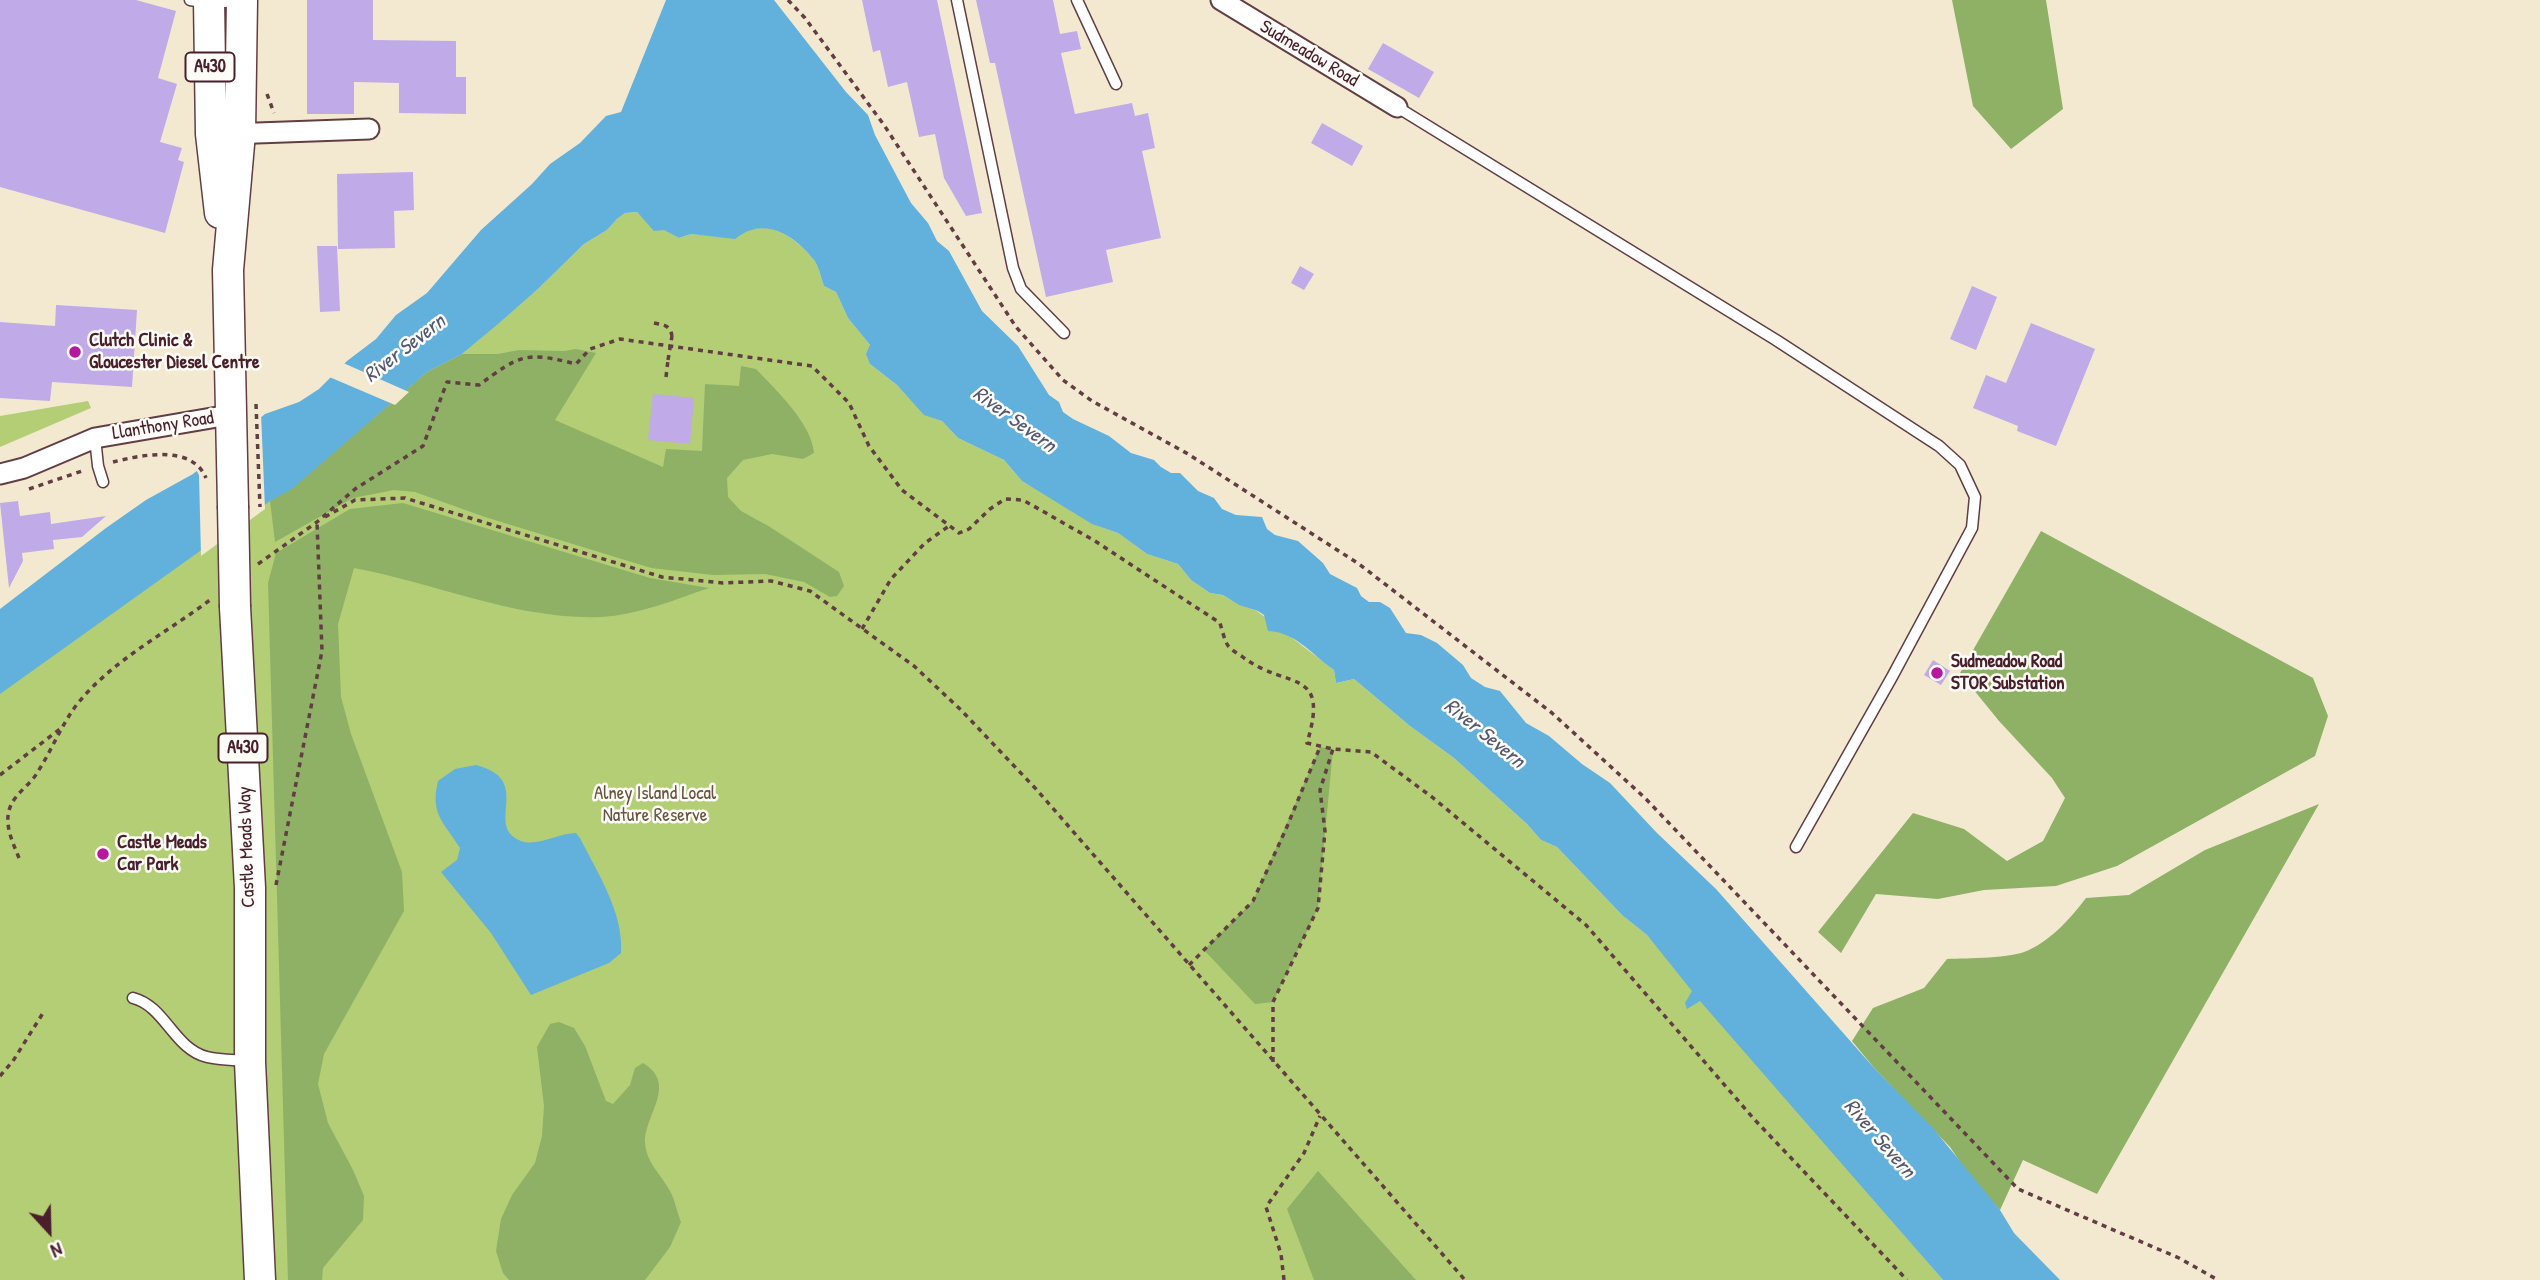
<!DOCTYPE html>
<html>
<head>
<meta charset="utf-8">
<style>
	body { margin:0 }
	#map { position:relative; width:2540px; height:1280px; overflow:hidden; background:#f3e9d1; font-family:"Patrick Hand",sans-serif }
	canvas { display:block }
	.north { position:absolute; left:14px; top:1196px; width:70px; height:70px; -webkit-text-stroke:5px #fdfcf7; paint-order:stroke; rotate:158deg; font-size:19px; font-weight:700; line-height:28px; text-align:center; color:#4a1f2b }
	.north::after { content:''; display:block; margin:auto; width:24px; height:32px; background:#4a1f2b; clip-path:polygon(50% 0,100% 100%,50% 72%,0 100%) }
</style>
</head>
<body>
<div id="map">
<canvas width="2540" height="1280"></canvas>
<div class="north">N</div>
</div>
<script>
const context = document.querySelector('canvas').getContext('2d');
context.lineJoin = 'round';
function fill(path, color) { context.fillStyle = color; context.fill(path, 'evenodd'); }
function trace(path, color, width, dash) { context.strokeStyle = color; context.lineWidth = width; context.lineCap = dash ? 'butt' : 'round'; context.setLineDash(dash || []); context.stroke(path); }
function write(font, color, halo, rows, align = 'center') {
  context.font = font + ' "Patrick Hand",sans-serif'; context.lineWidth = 5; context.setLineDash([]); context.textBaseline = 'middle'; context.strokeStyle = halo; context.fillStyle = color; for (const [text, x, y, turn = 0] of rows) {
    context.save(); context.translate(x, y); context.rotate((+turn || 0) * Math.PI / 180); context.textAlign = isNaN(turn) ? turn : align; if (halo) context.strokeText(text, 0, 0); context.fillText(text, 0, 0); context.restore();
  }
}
fill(new Path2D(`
	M637 212 643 218 679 238 691 234 735 238C764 215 793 235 814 260 819 267 821 278 824 286L836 292 848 318 870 345V364L897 385 924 414 942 421 958 438 1004 460 1022 481 1098 526 1118 533 1147 554 1178 564 1191 580 1210 593 1223 595 1238 604 1257 611 1334 670 1336 683 1354 679 1410 726 1454 758 1527 824 1541 840 1557 847 1622 915 1647 935 1943 1280H0V693L427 372 462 354 538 289 584 244 607 230 617 219 625 213Z
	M88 401 91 408 0 447V416Z`), '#b3ce75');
fill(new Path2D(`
	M1952 0H2046L2063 109 2011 149 1973 106Z
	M576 349 596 353 555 420 663 467 666 449 702 451 705 384 739 386 741 366 756 369C776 390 812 424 814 453L803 459 772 454 743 460 727 478 728 497 741 511 770 527 839 572 844 586 837 596 830 597 804 582 765 574 713 575 651 568 485 517 415 492 394 490 353 498 275 542 270 501 375 417 427 372 462 354H498L519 350 564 351Z
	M403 503 650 578 709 588C674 600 638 615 601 617 516 620 436 583 354 568L338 624 341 697 351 734 402 872 404 911 324 1054 318 1084 328 1123 353 1170 364 1196 363 1220 323 1268 322 1280H288L268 583 276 553 350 509Z
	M2041 531 2313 678 2328 716 2315 756 2117 866 2056 886 1984 890 1938 899 1876 894 1841 953 1818 932 1913 813 1964 829 2007 861 2043 841 2065 798 2052 778 1999 721 1960 673Z
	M1320 747 1333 749 1318 908 1273 1002 1255 1004 1204 950 1253 901Z
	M2319 804 2097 1194 2023 1160 2000 1210 1968 1174 1950 1147 1875 1069 1852 1041 1873 1008 1924 988 1947 959C1968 958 2011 959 2029 950 2052 939 2071 918 2086 898L2129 895 2205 850Z
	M559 1022 574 1028 585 1046 606 1101 613 1104 630 1085 635 1068 643 1063C678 1084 645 1114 645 1142 646 1163 661 1174 670 1191 675 1200 677 1212 681 1222L670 1247 645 1280H509L503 1273 496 1251 501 1219 512 1195 535 1163 542 1136 544 1106 537 1047 550 1024Z
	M1318 1171 1416 1280H1314L1287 1209Z`), '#8eb166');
fill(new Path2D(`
	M666 0H774L846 92 868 115 875 135 911 203 928 223 937 241 949 251 982 311 1018 346 1049 395 1059 402 1063 412 1073 419 1109 436 1131 453 1154 460 1161 467 1171 473H1180L1198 491 1214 498 1222 509 1236 515 1262 517 1267 529 1275 535 1298 541 1323 563 1330 574 1357 588 1361 596 1369 602H1380L1390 608 1406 633 1421 635 1437 643 1463 665 1471 678 1485 687 1500 691 1526 723 1549 736 1582 764 1610 783 1657 833 1716 889 1875 1069 1932 1127 2000 1210 2014 1233 2060 1280H1943L1700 1001 1687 1009 1685 1003 1692 991 1647 935 1622 915 1557 847 1541 840 1527 824 1454 758 1410 726 1354 679 1336 683 1334 670C1312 655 1296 632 1268 631L1264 615 1258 611 1239 605 1223 595 1210 593 1191 580 1178 564 1147 554 1118 533 1092 524 1022 481 1004 460 958 438 942 421 924 415 897 385 870 364 866 354 870 345 848 318 836 292 824 286C821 278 819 267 814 260 794 235 764 215 735 239L691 234 679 238 664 230 654 231 637 212 625 213 617 219 607 230 584 244 538 289 498 324 462 354 427 372 292 489 270 501 0 694V609L106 528 146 500 193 474 265 414 299 402 319 389 347 361 376 339 396 315 427 293 481 230 532 184 550 164 580 143 606 116 621 112Z
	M476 765C535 780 483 826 521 841 538 847 558 833 576 833L580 838C597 872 624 913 621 953L609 963 531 995 491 933 441 872 457 860 460 848C443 821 430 814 438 781L455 769Z`), '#62b0dc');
fill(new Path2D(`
	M341 362 409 392 395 405 327 376Z
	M261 413 265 509 201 556 199 475 195 468Z`), '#f3e9d1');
fill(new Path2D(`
	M0 0H136L176 11 158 78 177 84 160 142 182 148 178 160 184 162 165 233 0 187Z
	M307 0H373V40L456 41V77H466V114L399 113V83L354 82V114H307Z
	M862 0H937L982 213 966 216 944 178 935 134 919 137 907 82 888 87 880 50 873 52Z
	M976 0H1053L1060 34 1077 31 1081 49 1061 53 1075 114 1132 103 1135 116 1148 113 1155 148 1142 151 1161 238 1106 250 1113 282 1046 297 995 63H990Z
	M1383 43 1434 72 1419 98 1368 69Z
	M1322 123 1363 146 1352 166 1311 143Z
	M413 172 414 210 394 211 395 248 338 249 337 174Z
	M317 246H337L340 311 320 312Z
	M1300 266 1314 274 1304 290 1291 283Z
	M1972 286 1997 297 1976 350 1950 339Z
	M56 305 137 310 132 387 52 382 50 401 0 398V322L55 326Z
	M2031 323 2095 349 2056 446 2017 431 2018 426 1973 408 1986 375 2006 383Z
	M653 394 694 398 690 444 648 440Z
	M18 501 20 516 50 512 51 524 106 516 82 537 53 540 54 549 22 553 23 561 9 588 0 503Z
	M1933 660 1950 671 1941 685 1924 675Z`), '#c0aae7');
const lane = new Path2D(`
	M190 0 209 3 239 1
	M957 0 1013 268 1021 289 1064 333
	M1077 0 1116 84
	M1397 107 1776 340 1939 446 1960 465 1975 497 1972 528 1892 677 1796 847
	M95 438 98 466 103 482
	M133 998C165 1006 174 1049 207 1057 219 1060 234 1060 246 1061`);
const street = new Path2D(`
	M1221 0 1397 107
	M229 134 369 129
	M0 474 24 468 95 438 229 415`);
const primary = new Path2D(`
	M209 0 211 134 220 213
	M233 506 228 270 240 133 242 0
	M235 607 250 888V1062L260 1280`);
trace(lane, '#633d44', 13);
trace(street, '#633d44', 23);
trace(primary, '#633d44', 33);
trace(new Path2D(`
	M788 0 805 18 884 125 1016 327 1063 380 1092 401 1188 454 1359 564 1552 713 1645 798 2018 1189 2179 1258 2218 1280
	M267 94 274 113
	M654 323C664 325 670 325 672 336
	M666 377 668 360
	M113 462C141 455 192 444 206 478
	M29 489 85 470
	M325 517 355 500 405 498 662 577 723 583 771 581 810 591 914 666 961 710 1036 789 1465 1280
	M258 564 317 522 355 489 423 446 447 382 479 385C520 355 525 351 576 364L590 349 620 339 812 366 849 403 869 446 902 490 959 533 969 529 990 509 1005 499 1023 500 1095 541 1220 623C1222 630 1224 638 1227 644 1230 650 1239 654 1244 658 1288 690 1330 667 1307 743L1333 749 1371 752 1432 797 1586 925 1754 1119 1907 1280
	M862 629 891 579 925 543 949 526
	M0 775 60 729
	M19 858C11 838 0 817 16 797 22 789 32 782 37 773 52 750 61 725 78 703 113 660 166 633 210 600
	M276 885 322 651 317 523
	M1189 965 1253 901 1286 829 1320 747
	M1273 1062V1002L1318 908 1325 831 1320 790 1333 749
	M0 1076 13 1061 43 1013
	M1284 1280 1281 1254 1266 1207 1304 1153 1320 1116`), '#633d44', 3.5, [5, 5]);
trace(lane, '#fff', 10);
trace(street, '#fff', 19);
trace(primary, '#fff', 30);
const primaryBridge = new Path2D(`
	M233 506 235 607`);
trace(primaryBridge, '#633d44', 33, []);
trace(new Path2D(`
	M668 360 672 336
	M256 404 260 507`), '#633d44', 3.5, [5, 5]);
trace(primaryBridge, '#fff', 30);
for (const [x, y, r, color] of [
	[75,352,7,"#b5179e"],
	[1937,673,7,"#b5179e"],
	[103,854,7,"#b5179e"]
]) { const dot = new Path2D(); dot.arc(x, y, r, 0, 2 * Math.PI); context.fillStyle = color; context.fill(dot); trace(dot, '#fdfcf7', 2.5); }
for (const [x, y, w] of [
	[210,67,49],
	[243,748,49]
]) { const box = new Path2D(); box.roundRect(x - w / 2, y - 14.5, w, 29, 5); context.fillStyle = '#fdfcf7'; context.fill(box); trace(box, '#4a1f2b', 2); }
write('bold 18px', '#4a1f2b', null, [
	["A430",210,67],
	["A430",243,748]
]);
write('19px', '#4a1f2b', '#fdfcf7', [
	["Sudmeadow Road",1309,54,31],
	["Llanthony Road",163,426,-9],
	["Castle Meads Way",247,847,-92]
]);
write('bold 19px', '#4a1f2b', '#fdfcf7', [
	["Clutch Clinic &",89,341],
	["Gloucester Diesel Centre",89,363],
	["Sudmeadow Road",1951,662],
	["STOR Substation",1951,684],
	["Castle Meads",117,843],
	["Car Park",117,865]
], 'left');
write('19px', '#6a5441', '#fdfcf7', [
	["Alney Island Local",655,794],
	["Nature Reserve",655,816]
]);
write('italic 21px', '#545972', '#fdfcf7', [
	["River Severn",405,349,-38],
	["River Severn",1014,420,36],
	["River Severn",1484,734,39],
	["River Severn",1879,1139,49]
]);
</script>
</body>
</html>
